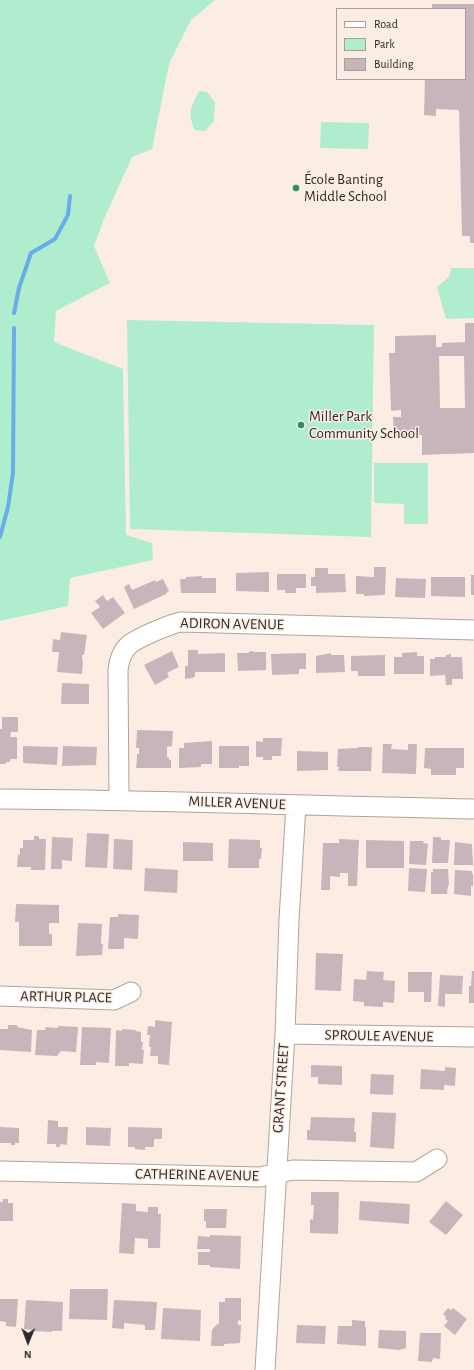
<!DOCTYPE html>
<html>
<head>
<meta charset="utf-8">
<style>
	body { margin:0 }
	#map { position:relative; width:474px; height:1370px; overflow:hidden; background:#fcede4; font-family:"Alegreya Sans",sans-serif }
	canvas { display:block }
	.legend { position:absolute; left:336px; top:8px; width:130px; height:72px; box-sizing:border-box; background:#fcede4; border:1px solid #aa9f98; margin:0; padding:5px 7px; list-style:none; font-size:12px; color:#2f2a27 }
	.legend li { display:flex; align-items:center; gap:8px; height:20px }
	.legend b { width:20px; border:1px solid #aa9f98 }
	.north { position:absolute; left:8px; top:1322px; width:40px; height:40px; -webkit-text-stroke:3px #fcede4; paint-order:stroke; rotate:181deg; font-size:11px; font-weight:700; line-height:16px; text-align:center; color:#2f2a27 }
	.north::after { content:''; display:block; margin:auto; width:14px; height:18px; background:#2f2a27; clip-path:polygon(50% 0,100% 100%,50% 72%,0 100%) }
</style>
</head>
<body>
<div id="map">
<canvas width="474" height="1370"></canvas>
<ul class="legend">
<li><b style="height:5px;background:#fff"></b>Road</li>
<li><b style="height:11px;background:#afedce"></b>Park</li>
<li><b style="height:11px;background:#c6b6bb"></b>Building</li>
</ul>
<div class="north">N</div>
</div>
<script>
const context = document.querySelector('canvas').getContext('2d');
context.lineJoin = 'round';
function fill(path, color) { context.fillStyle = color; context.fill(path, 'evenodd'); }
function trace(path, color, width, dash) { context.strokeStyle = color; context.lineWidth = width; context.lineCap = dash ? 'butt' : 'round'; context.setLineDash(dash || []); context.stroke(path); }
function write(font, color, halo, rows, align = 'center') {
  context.font = font + ' "Alegreya Sans",sans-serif'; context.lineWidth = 3; context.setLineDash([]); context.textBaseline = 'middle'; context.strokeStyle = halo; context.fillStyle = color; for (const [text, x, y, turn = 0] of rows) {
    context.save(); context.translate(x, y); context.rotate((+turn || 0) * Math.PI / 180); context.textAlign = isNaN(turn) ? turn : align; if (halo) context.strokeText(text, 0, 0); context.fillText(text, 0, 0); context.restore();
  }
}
fill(new Path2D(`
	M0 0H215L191 20 169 64 152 149 132 157 104 219 94 246 110 283 56 311 54 342 123 369 126 535 152 543 153 560 70 578 68 606 0 621Z
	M199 91 207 92 215 102 214 121 205 131 194 130C188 110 190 109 199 91Z
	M321 122 369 123 368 149 320 148Z
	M451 268H474V318L446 319 437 287 449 277Z
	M127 320 374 325 371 537 130 529Z
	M374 463H428V524H404V504L374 503Z`), '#afedce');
trace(new Path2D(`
	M14 313 19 288 31 253 55 239 68 215 70 196
	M0 537 8 507 13 473 14 328`), '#69ace7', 4);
fill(new Path2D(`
	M432 4H474V243H470V236H462L459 110 436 109V116L424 115 425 79H465V9H432Z
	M465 323H474V453L422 455V435L394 436 393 417H401V410L391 411 389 353H395V336L436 335V347H442V343L465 342ZM439 356H464L465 408H440Z
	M374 567H386L385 595 364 596V594H356V576L374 577Z
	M315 568H328V574H345L346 592 316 593V586H311V577H315Z
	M269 572V592L236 591V573Z
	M277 574H306V588H296V593H285V590H277Z
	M471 575H474V595H471Z
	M202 576V578H216V593H181L180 579H186V577Z
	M431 577H465V597L431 596Z
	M396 578 426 579 425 598 395 597Z
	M163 579 169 591 166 593V594L134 609 124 587 129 584 132 590 155 580 156 582Z
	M103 595 107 601 113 597 125 613 103 629 91 613 100 607 95 601Z
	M61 632 87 635 84 655H82V659L83 660 82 674 57 672 59 652H52L53 639 60 640Z
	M188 650H198V654L225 653V672H195V677H193V678L185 679V666H188Z
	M172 651 179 667 167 673 169 677 155 685 144 665Z
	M251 651 255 652H266V670L238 671 237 653H248Z
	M417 652V656H424V674H394V657H402V653Z
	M306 653V669H299V674L272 675 271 654Z
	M331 653V655H344L345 672 316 673V656Z
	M451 654V657H462L463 679H452V685H446L445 675 430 676V659H435V657H446V655Z
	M385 655V676H358V671H351V656Z
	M62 683 89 684V704H61Z
	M2 717H18V732H11L10 737H17V759H10V762H6V764H0V729H2Z
	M137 730 173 731 172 746 167 747V757H169V760H171V768H136L137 759V754H139V748H136Z
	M263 738H282L281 756H272V760H263V757H256V741L263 742Z
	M212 741V764H201V767L179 768V748H184V743Z
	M383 744H392L391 749 408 750V744H417L416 774 382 773Z
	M23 746 58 747 57 765 23 763Z
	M63 746 97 747 96 765 62 766Z
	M219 746H249V766H239V768H219Z
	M358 747H372L371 771H338L339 767H337L338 749 358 748Z
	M425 748H464V768H456V775H431V769L424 768Z
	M297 751 328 752V770L297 771Z
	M87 833 109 834 107 868 85 867Z
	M34 836H39V839H46L45 870H31V867H17L18 854 20 855V848H23V840H34Z
	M52 837 73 838 72 861 62 860V869H51Z
	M433 837H441V840H450L448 863H432Z
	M114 839 133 840 132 870 113 869Z
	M229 839 260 840V848H262L261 859H259V868H228Z
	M339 839 359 840 357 886H348V873H340V877L330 876V890H321L323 843H339Z
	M366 840 404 841V868H366Z
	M410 841H424L423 843 428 844 426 865 409 864Z
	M183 842 213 843V861H183Z
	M455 842 472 844 473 865H454Z
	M145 868 178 870 177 893 144 891Z
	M409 868 427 869 425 892 408 891Z
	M433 869H448L449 885H448L447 894H431V872H433Z
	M455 870 472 871V874H473V886H471V896L454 894Z
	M16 904 59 905V923H49V934H52V946H19V922H15Z
	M118 914 139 915 138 939 124 938V949H108L110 917H118Z
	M78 923 102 924 101 944H103L102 955 76 956Z
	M316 953 343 954 341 991 315 990Z
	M367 971 384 972 383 980 395 981 394 1003 383 1002V1007L364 1006V1002L353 1001 354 979 366 980Z
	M472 971H474V1003H469V986H471Z
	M408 972H432L431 1002H424V992H408Z
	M440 975 463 976 462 994H445V1007L438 1006Z
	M155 1020 172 1022 169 1065 158 1064V1056H150L151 1047H149L150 1035H147L148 1026 155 1027Z
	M8 1025H17V1027L32 1030 31 1052 0 1050V1029H8Z
	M58 1026 78 1027 76 1052 61 1051 57 1056 35 1055 37 1030H45L46 1027 58 1028Z
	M82 1027 111 1028 109 1063 96 1062V1065H80Z
	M122 1029 136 1030V1031L141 1032V1042H143L142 1050H144L143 1064 129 1063V1066H115L116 1030 122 1031Z
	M311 1065 342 1066V1085L318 1084V1077H311Z
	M445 1067 456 1068 455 1086 444 1085V1090L420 1089 421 1069 445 1071Z
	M371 1074 394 1075 393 1095 370 1094Z
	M372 1112 396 1113 394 1149 370 1147Z
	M311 1117 355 1118 354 1132H356V1142L307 1140V1130H310Z
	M48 1120 58 1121V1127H68L67 1145 60 1144V1147H56V1144H47Z
	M0 1127 19 1128V1143H15V1145H11V1143H0Z
	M86 1127 111 1128 110 1146 86 1145Z
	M128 1127 162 1128V1139H154V1147H145V1150L135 1149V1147H128Z
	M311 1192H339L338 1234 310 1233V1219L313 1220 314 1205H311Z
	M3 1199H8V1203H13V1221H0V1202H3Z
	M360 1201 410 1204 409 1224 359 1220Z
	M446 1201 463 1215 446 1235 429 1222Z
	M122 1203 136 1204V1211L148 1212V1207H158V1214H161L160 1248H148V1239L135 1238 134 1254 119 1253Z
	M204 1209H227L226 1228H206V1221H204Z
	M210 1235 241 1236 240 1269 210 1267V1265H198V1252H210V1249H197L198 1236 210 1237Z
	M70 1289H108L107 1320 69 1319Z
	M225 1298H241V1321L238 1320V1325H241L240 1343 224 1344V1346H211L212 1330 217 1324H219V1302H225Z
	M0 1299H18L16 1327 6 1326V1322L0 1321Z
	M26 1300 63 1302 62 1331H52V1332L33 1331V1330L24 1329Z
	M114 1300 157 1302 155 1330H145V1325L124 1323V1329L112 1328Z
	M163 1308 201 1310 200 1341 161 1339Z
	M448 1308 451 1310 453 1308 467 1319 455 1335 444 1326 448 1321 445 1319 446 1317 443 1314Z
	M352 1320 365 1321V1327H366V1346L337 1344 338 1326H352Z
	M297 1325 326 1326 325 1344 296 1343Z
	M379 1330 406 1331V1348L399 1350 378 1348Z
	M420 1333H441L440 1359 433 1358 432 1362 418 1361Z`), '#c6b6bb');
const minor = new Path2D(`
	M0 799C158 800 316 806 474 809
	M119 799 118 670C119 661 122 651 129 645 137 638 170 624 181 622L474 630
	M0 996 114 1000 131 992
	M285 1034 474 1037
	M0 1171 260 1177 293 1170 416 1172 437 1159
	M265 1370 285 1034 289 920 296 805`);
trace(minor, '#b1a39b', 21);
trace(minor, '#fff', 19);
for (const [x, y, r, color] of [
	[296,188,4,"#2f8d65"],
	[301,425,4,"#2f8d65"]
]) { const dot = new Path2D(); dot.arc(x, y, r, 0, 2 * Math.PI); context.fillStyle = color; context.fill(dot); trace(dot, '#fcede4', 1.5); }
write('15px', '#2f2a27', '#fcede4', [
	["École Banting",304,179],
	["Middle School",304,196],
	["Miller Park",309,416],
	["Community School",309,433]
], 'left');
write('15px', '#2f2a27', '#fcede4', [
	["ADIRON AVENUE",232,624,1],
	["MILLER AVENUE",237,803,2],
	["ARTHUR PLACE",66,997,1],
	["SPROULE AVENUE",379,1036,1],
	["GRANT STREET",281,1088,-86],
	["CATHERINE AVENUE",197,1175,1]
]);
</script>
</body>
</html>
